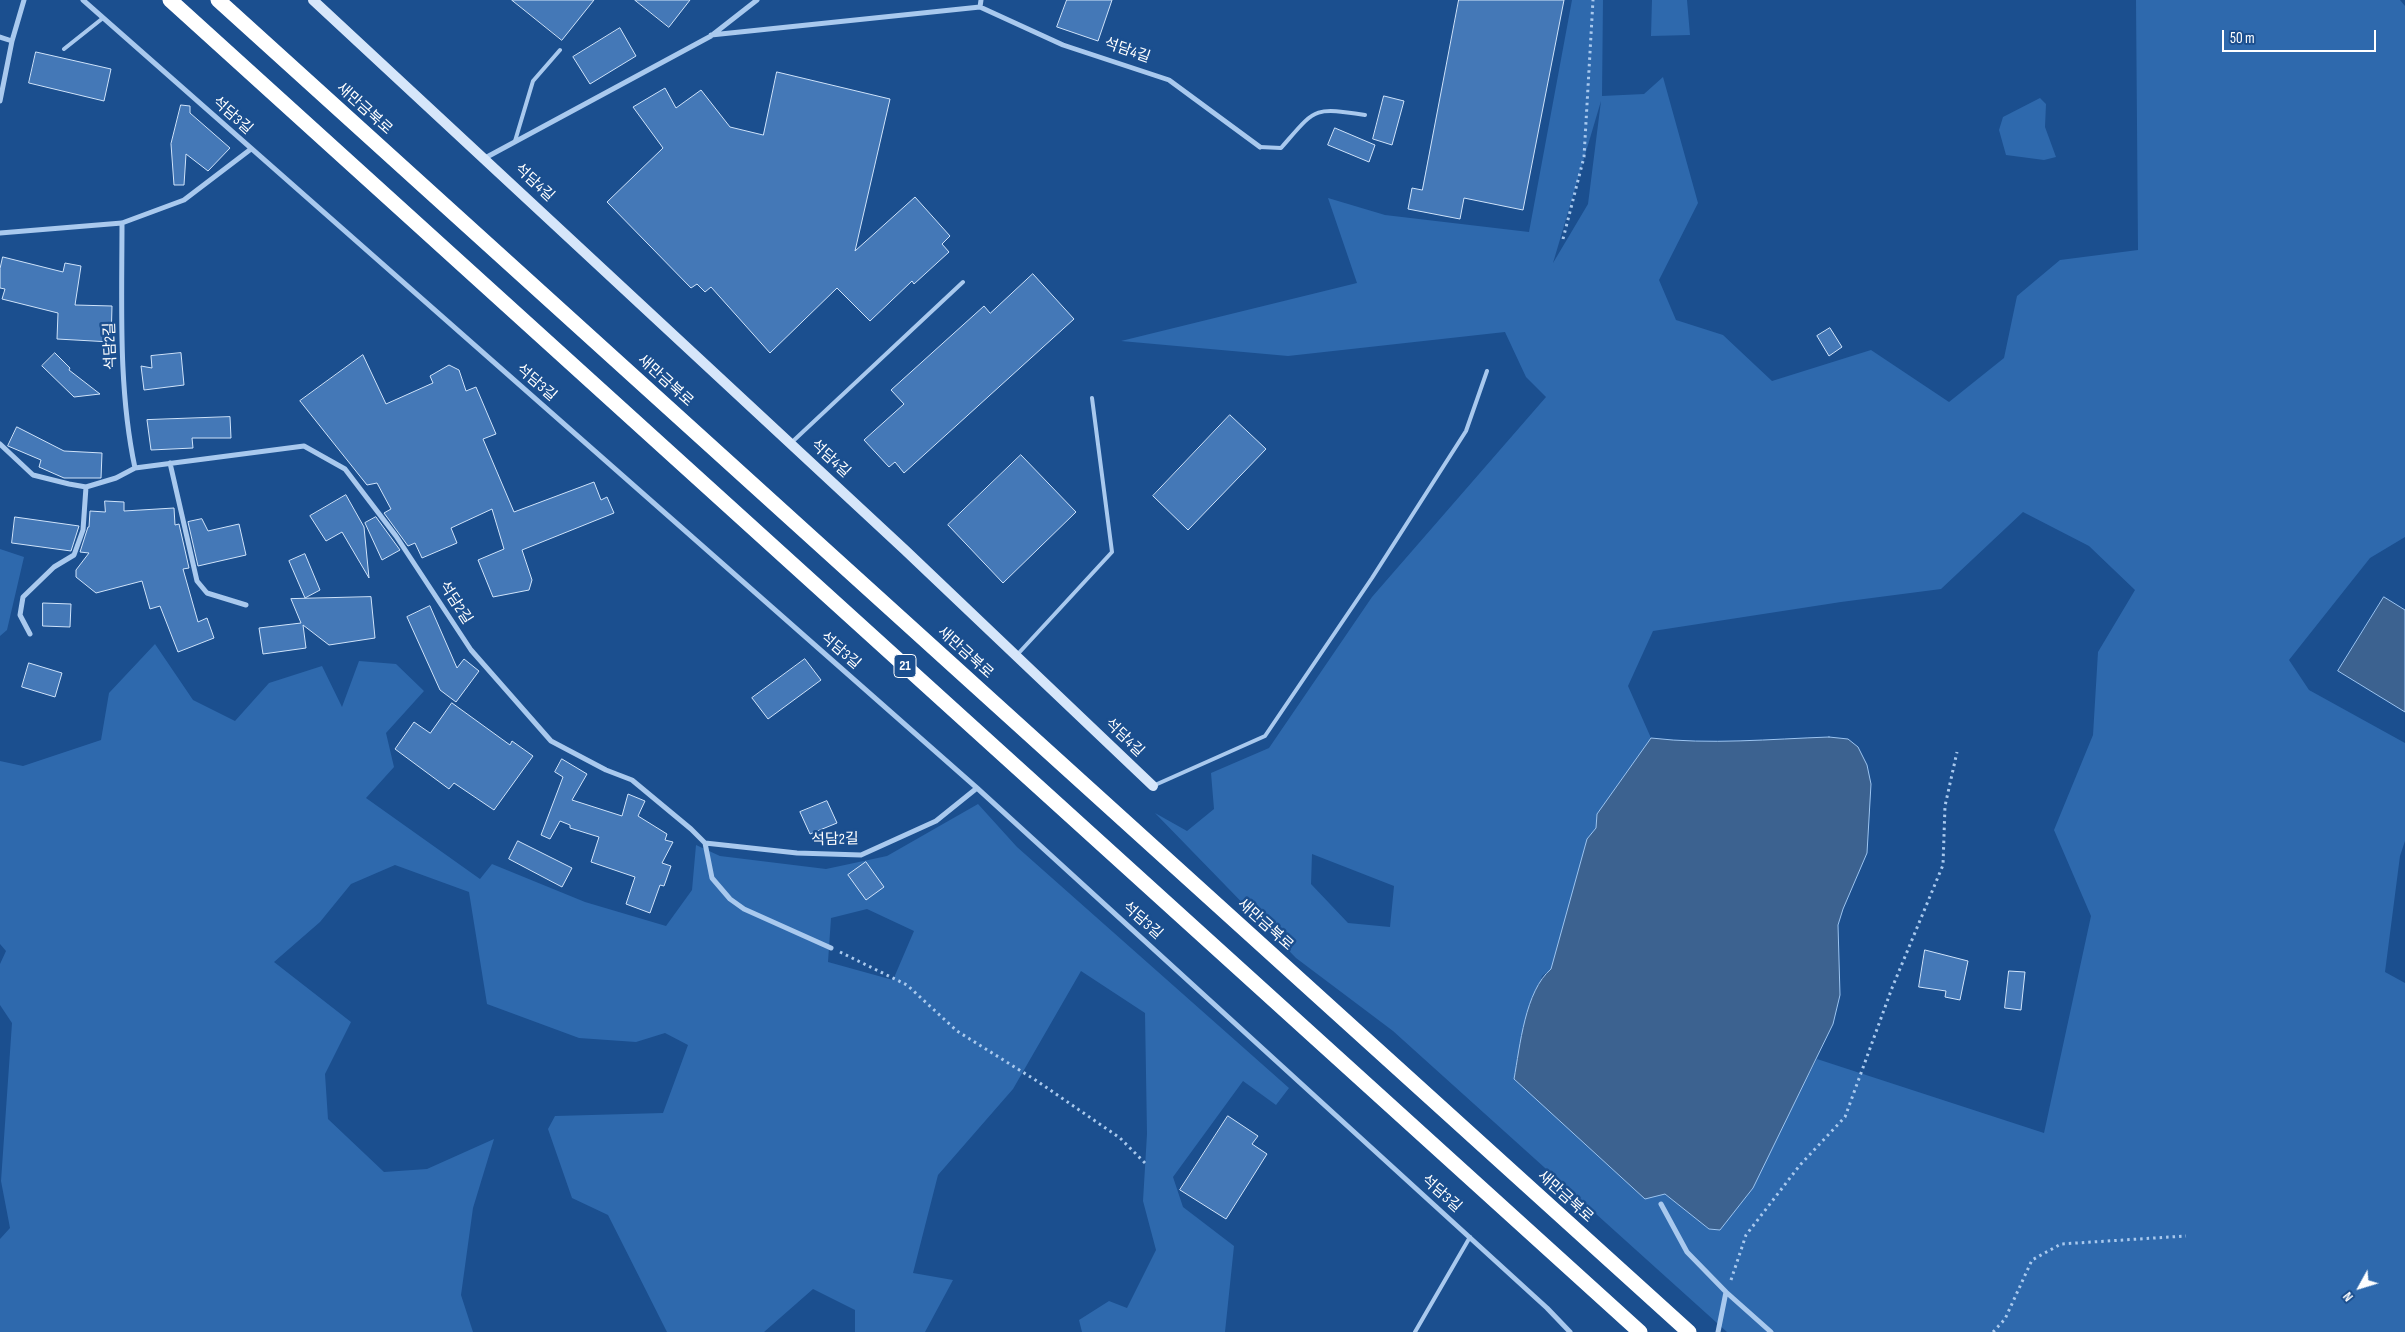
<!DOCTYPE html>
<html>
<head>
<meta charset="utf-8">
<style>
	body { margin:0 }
	#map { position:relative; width:2405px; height:1332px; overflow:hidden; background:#1b4f8f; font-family:"Sofia Sans Condensed",sans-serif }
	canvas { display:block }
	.north { position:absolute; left:2335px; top:1262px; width:50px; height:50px; -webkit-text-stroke:4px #1b4f8f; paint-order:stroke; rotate:231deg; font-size:14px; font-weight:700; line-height:20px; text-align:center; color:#fff }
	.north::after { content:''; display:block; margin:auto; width:18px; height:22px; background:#fff; clip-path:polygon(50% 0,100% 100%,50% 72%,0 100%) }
	.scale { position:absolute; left:2222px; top:30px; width:154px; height:22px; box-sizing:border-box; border:2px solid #fff; border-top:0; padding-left:6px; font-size:15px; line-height:18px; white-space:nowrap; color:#fff; -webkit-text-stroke:4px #1b4f8f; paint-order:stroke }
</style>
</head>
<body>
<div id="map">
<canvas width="2405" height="1332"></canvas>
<div class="north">N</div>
<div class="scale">50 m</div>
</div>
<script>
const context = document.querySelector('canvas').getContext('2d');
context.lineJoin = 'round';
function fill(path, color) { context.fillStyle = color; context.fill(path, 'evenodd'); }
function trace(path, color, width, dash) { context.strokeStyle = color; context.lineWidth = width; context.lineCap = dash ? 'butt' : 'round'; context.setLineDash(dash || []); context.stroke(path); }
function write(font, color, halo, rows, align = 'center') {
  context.font = font + ' "Sofia Sans Condensed","Noto Sans KR",sans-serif'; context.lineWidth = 5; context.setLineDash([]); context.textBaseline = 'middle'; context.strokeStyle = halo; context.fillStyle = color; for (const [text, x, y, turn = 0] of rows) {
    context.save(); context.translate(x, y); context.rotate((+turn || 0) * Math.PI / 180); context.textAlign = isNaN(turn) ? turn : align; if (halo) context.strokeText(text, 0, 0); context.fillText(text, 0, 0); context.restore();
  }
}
fill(new Path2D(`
	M1572 0H1603L1602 96 1644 94 1663 77 1698 203 1659 280 1676 320 1723 335 1772 381 1871 350 1949 402 2004 358 2017 296 2060 260 2138 250 2136 0H2400L2405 6V537L2370 558 2289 660 2309 690 2405 743V841L2400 856 2385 972 2405 983V1332H1727L1393 1031 1296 958 1155 813 1187 831 1214 809 1211 773 1269 748 1372 597 1546 397 1526 377 1505 332 1288 356 1121 341 1357 283 1328 198 1385 215 1529 232ZM1601 101 1588 204 1553 263ZM2023 512 2089 546 2135 590 2098 652 2093 735 2054 830 2091 916 2044 1133 1817 1059 1780 1129 1753 1188 1720 1230 1709 1229 1665 1194 1514 1079 1521 1042 1542 976 1551 969 1558 950 1587 839 1596 828 1597 814 1651 738 1628 686 1653 631 1841 602 1941 589ZM1312 854 1394 886 1390 927 1348 923 1311 884Z
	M1652 0H1687L1690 35 1651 36Z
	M2040 98 2046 104 2045 127 2056 157 2044 160 2006 155 1999 130 2003 117Z
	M0 549 24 557 7 630 0 636Z
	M155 644 193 700 235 721 269 683 322 666 342 707 359 661 396 664 424 691 386 733 394 767 366 798 480 879 492 864 585 902 666 926 692 890 696 845 720 856 826 869 887 856 978 804 1017 847 1289 1088 1276 1105 1243 1081 1173 1177 1183 1207 1234 1246 1225 1332H1082L1079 1320 1109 1301 1127 1308 1156 1250 1143 1201 1147 1134 1145 1013 1081 971 1013 1089 938 1175 913 1273 953 1280 925 1332H855V1310L813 1289 764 1332H667L608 1215 572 1198 548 1129 555 1116 663 1113 688 1045 665 1033 636 1042 579 1038 487 1004 469 892 395 865 351 884 320 922 274 962 351 1022 325 1074 328 1119 384 1172 427 1169 494 1139 473 1208 461 1295 473 1332H0V1239L10 1228 1 1181 12 1023 0 1005V964L6 951 0 944V761L23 766 101 740 109 693ZM867 909 914 931 893 980 828 962 831 918Z`), '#2e69ad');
const water = new Path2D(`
	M2384 597 2405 610V712L2338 671Z
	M1829 737 1848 739 1858 747 1867 765 1871 784 1867 853 1843 909 1838 925 1840 995 1833 1024 1753 1188 1720 1230 1709 1229 1665 1194 1645 1199 1514 1079C1520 1046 1525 991 1551 969L1587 839 1596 828 1597 814 1651 738C1710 745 1770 739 1829 737Z`);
fill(water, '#3c6290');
trace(water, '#9cc4f0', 1);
const building = new Path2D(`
	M512 0H594L562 40Z
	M635 0H690L669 27Z
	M1067 0H1112L1098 41 1057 27Z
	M1459 0H1564L1523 210 1464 198 1460 219 1408 209 1412 188 1422 190Z
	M620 28 636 56 590 84 573 57Z
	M36 52 111 69 104 101 29 83Z
	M777 72 890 99 855 251 915 197 950 236 942 244 949 252 914 284 912 281 870 321 837 288 770 353 711 287 705 292 697 284 691 288 607 202 663 148 633 107 665 88 676 108 701 90 730 127 763 135Z
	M1384 96 1404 101 1392 145 1373 139Z
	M181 105 190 106V113L230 148 208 171 186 154 184 185H174L171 144Z
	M1335 128 1375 145 1369 162 1328 145Z
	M3 257 63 272 65 263 81 266 75 305 112 306 111 342 57 339 58 313 2 299 5 289 0 288V269Z
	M1033 274 1074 319 904 473 895 462 889 467 864 440 904 404 891 390 984 306 990 313Z
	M1830 328 1842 347 1829 356 1817 336Z
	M55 353 70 368 69 370 100 394 74 397 42 366Z
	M181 353 184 385 144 390 141 366 152 368 151 356Z
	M363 355 386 404 433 383 430 376 449 365 459 370 466 391 476 387 496 434 483 439 514 512 594 482 601 500 607 497 614 513 522 550 532 580 529 590 493 597 478 560 504 549 492 509 451 528 457 543 422 558 415 543 408 546 384 513 391 509 377 483 367 485 300 401Z
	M1230 415 1266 449 1188 530 1153 496Z
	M230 417 231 438H192L193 448 151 450 147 420Z
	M17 427 64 451 102 453 101 478H64L39 467 41 460 8 446Z
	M1021 455 1076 512 1003 583 948 525Z
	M346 495 364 527 369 578 342 532 326 541 310 516Z
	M105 501 124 502V511L174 508 175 525 179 524 189 568 183 569 198 622 207 618 214 638 178 652 160 606 150 609 142 581 96 593 76 577V570L89 553 80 552 88 527H89L90 511 105 512Z
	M15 517 79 526 71 551 12 543Z
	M376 517 400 550 382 560 365 523Z
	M202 519 208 531 239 524 246 555 198 566 188 522Z
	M305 554 320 590 305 598 289 561Z
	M371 597 375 638 329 645 303 625 306 648 263 654 259 628 301 623 291 599Z
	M43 603 71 604 70 627 43 626Z
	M430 606 457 668 464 659 479 671 456 702 440 690 407 617Z
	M805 659 821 680 768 719 752 698Z
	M29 663 62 673 55 697 22 687Z
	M452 703 510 745 512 741 533 756 494 810 454 783 449 789 395 749 414 722 430 733Z
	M562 759 587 774 572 800 622 816 628 794 645 801 638 816 667 834 665 840 673 842 662 863 671 866 664 886 660 885 650 913 626 904 635 877 591 862 599 837 570 828V825L560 821 550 839 541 835 563 777 555 772Z
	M827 801 837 823 810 834 800 812Z
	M518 841 572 868 562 887 509 859Z
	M866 862 884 887 866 900 848 875Z
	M1925 950 1968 961 1960 1000 1945 997 1946 991 1919 987Z
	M2009 971 2025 972 2021 1010 2005 1008Z
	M1228 1116 1258 1136 1252 1144 1267 1154 1226 1219 1180 1190Z`);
fill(building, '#4478b7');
trace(building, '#cfe3fa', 1);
trace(new Path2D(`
	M1563 239 1584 157 1593 0
	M840 952 907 985 957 1031 1037 1081 1120 1138 1146 1164
	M1731 1280 1746 1235 1800 1165 1845 1117 1892 988 1943 865 1945 806 1957 752
	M1993 1332 2005 1319 2032 1260 2061 1244 2186 1236`), '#a9c9ee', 3, [2.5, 4]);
trace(new Path2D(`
	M64 49 103 18
	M515 141 533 81 560 50
	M1260 147 1281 148C1316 108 1312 107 1365 115
	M791 443 963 282
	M1016 656 1112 552 1092 398
	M1155 785 1265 736 1372 578 1466 431 1487 371
	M1415 1332 1470 1237`), '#a9c9ee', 4);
trace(new Path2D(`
	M83 0 977 788 1547 1308 1570 1332
	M981 0 980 7 1063 45 1169 80 1260 147
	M711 35 980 7
	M0 37 12 41
	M0 101 12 41 24 0
	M485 158 711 36 757 0
	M122 223C122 304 118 388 135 468
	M0 233 122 223 184 200 251 149
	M0 444 33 475 69 484 86 487 116 478 135 468 304 446 345 469 396 536 471 650 551 741 606 770 632 780 691 829 705 843 712 878 730 899 744 909 831 948
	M170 463 197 581 207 593 246 605
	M30 634 20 615 23 597 54 567 74 555 83 530 86 487
	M705 843 797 853 861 855 936 821 977 788
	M1661 1204 1687 1252 1726 1292
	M1718 1332 1726 1292 1771 1332`), '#a9c9ee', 5);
trace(new Path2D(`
	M313 0 905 550 1153 786`), '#d6e6fa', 10);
trace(new Path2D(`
	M170 0 1640 1332
	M218 0 1689 1332`), '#fff', 15);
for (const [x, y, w] of [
	[905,666,22]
]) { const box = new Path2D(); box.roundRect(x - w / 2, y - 11.5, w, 23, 4); context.fillStyle = '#1b4f8f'; context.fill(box); trace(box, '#fff', 1); }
write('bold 14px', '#fff', null, [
	["21",905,666]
]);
write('15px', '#fff', '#1b4f8f', [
	["석담4길",1127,51,19],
	["새만금북로",364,109,42],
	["석담3길",232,116,42],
	["석담4길",534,183,43],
	["석담2길",111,346,-92],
	["새만금북로",665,381,42],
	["석담3길",536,383,41],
	["석담4길",830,459,43],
	["석담2길",455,603,57],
	["석담3길",840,651,41],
	["새만금북로",965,653,42],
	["석담4길",1124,738,44],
	["석담2길",835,840,-1],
	["석담3길",1142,921,42],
	["새만금북로",1265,925,42],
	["석담3길",1441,1194,42],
	["새만금북로",1565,1197,42]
]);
</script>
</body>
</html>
